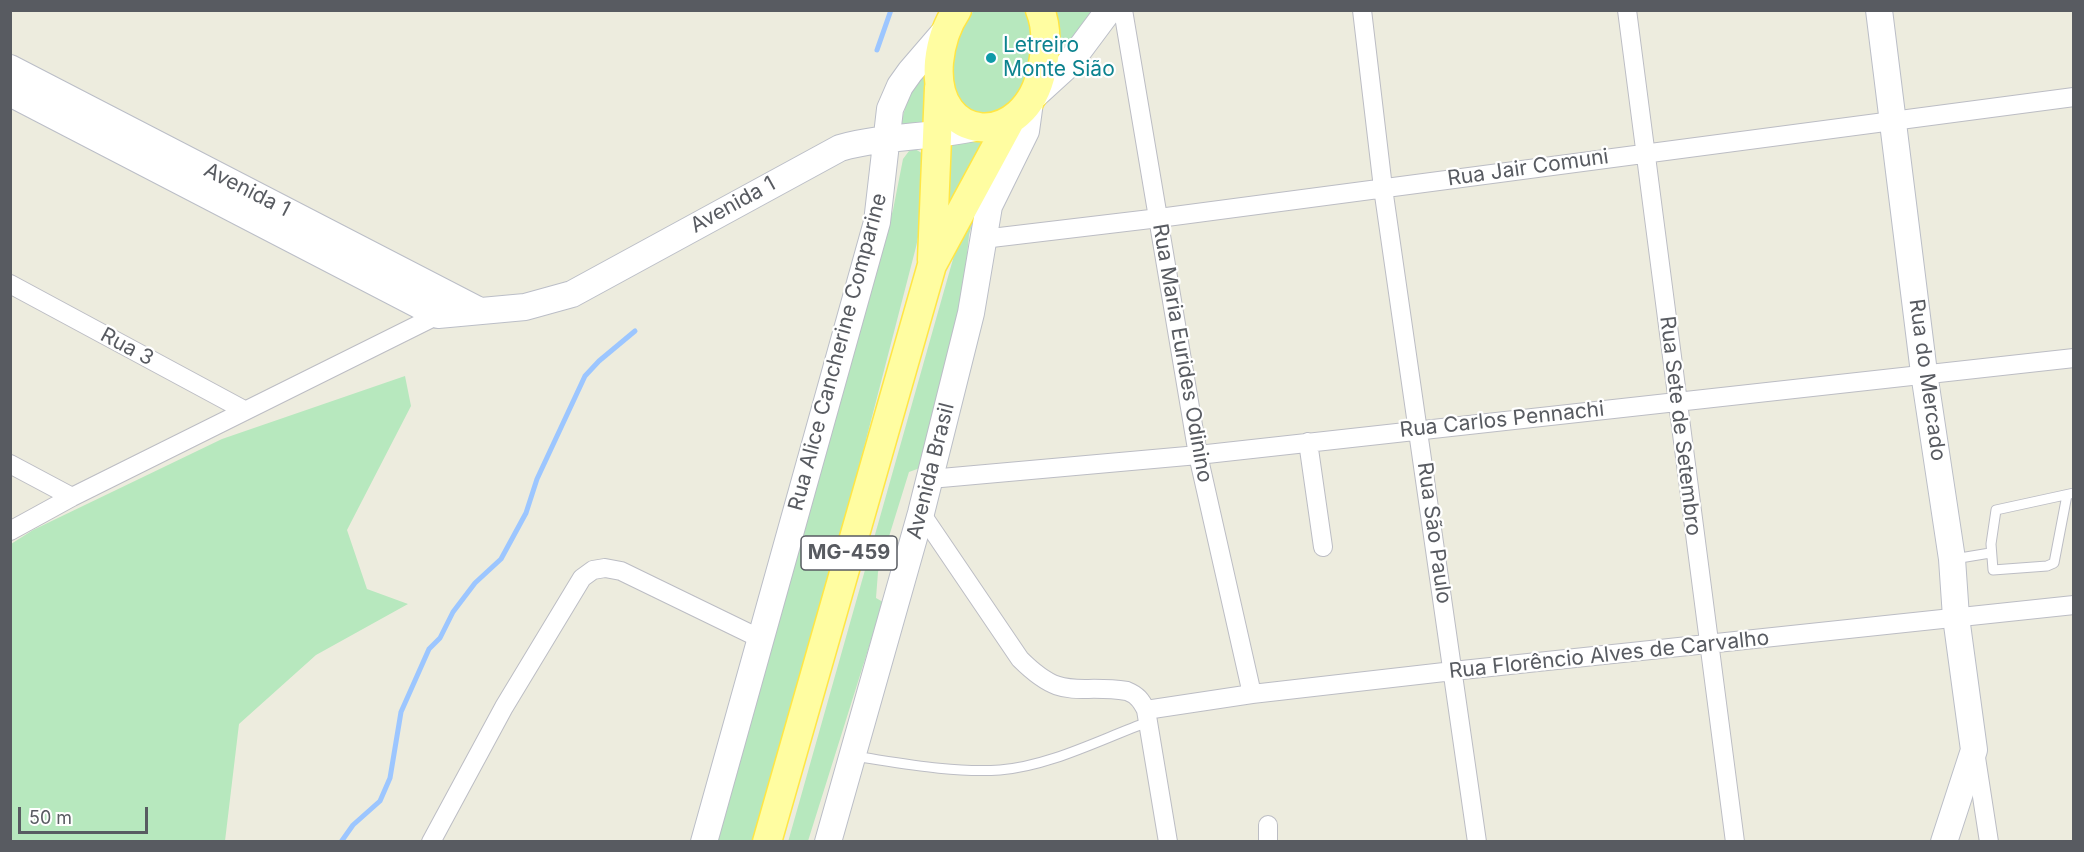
<!DOCTYPE html>
<html>
<head>
<meta charset="utf-8">
<style>
	body { margin:0 }
	#map { position:relative; width:2084px; height:852px; overflow:hidden; background:#edecde; font-family:Inter,sans-serif }
	canvas { display:block }
	.frame { position:absolute; inset:0; border:12px solid #585b61; pointer-events:none }
	.scale { position:absolute; left:18px; top:807px; width:130px; height:27px; box-sizing:border-box; border:3px solid #585b61; border-top:0; padding-left:8px; font-size:18px; line-height:21px; white-space:nowrap; color:#585b61; -webkit-text-stroke:4px #fff; paint-order:stroke }
</style>
</head>
<body>
<div id="map">
<canvas width="2084" height="852"></canvas>
<div class="frame"></div>
<div class="scale">50 m</div>
</div>
<script>
const context = document.querySelector('canvas').getContext('2d');
context.lineJoin = 'round';
function fill(path, color) { context.fillStyle = color; context.fill(path, 'evenodd'); }
function trace(path, color, width, dash) { context.strokeStyle = color; context.lineWidth = width; context.lineCap = dash ? 'butt' : 'round'; context.setLineDash(dash || []); context.stroke(path); }
function write(font, color, halo, rows, align = 'center') {
  context.font = font + ' Inter,sans-serif'; context.lineWidth = 4.5; context.setLineDash([]); context.textBaseline = 'middle'; context.strokeStyle = halo; context.fillStyle = color; for (const [text, x, y, turn = 0] of rows) {
    context.save(); context.translate(x, y); context.rotate((+turn || 0) * Math.PI / 180); context.textAlign = isNaN(turn) ? turn : align; if (halo) context.strokeText(text, 0, 0); context.fillText(text, 0, 0); context.restore();
  }
}
fill(new Path2D(`
	M974 11H1024C1040 37 1034 70 1019 96 1014 104 1000 110 992 115L969 111C964 106 957 100 954 93 941 70 955 26 974 11Z
	M1053 11H1099L1050 73Z
	M928 61 925 128 899 129 911 89Z
	M988 140 938 234 943 145Z
	M915 149 925 155 921 223 916 247 846 517 766 797 753 841 713 842 893 210 903 159 909 151Z
	M980 196 969 235 961 315 920 468 909 472 878 572 876 598 883 602 808 841 788 842 955 252Z
	M405 376 411 406 347 530 367 589 408 604 316 655 239 724 225 841H11V544L33 530 222 439Z`), '#b7e8be');
trace(new Path2D(`
	M877 50 891 10
	M341 842 353 825 380 801 390 778 401 712 429 649 440 638 453 612 475 583 501 559 526 513 537 479 585 376 599 361 635 331`), '#9cc6ff', 5);
const lane = new Path2D(`
	M2067 495 2054 563 2047 566 1993 570 1991 544 1996 510 2074 493
	M1954 559 1990 553
	M853 756C901 763 951 773 1000 770 1050 766 1101 739 1148 722`);
const street = new Path2D(`
	M1123 10 1198 455 1252 694
	M1362 10 1383 188 1477 842
	M1627 10 1735 842
	M983 239 1159 218 2074 97
	M10 284 244 410
	M1308 442 1323 547
	M10 464 72 497
	M930 479 1198 455 2074 358
	M921 513 1020 659C1064 703 1075 683 1127 691 1137 695 1141 700 1146 710L1168 842
	M10 531 72 497 444 312
	M1146 710 1252 694 1453 671 2074 605
	M1975 751 1989 842
	M431 842 504 707 582 578 593 570 605 568 621 571 761 639
	M1268 842V825`);
const secondary = new Path2D(`
	M1879 10 1924 373 1952 559 1956 617 1974 750 1944 842
	M10 68 480 311
	M10 93 438 315 525 307 572 294 840 148C886 135 933 138 979 127
	M1034 96 1068 65 1109 10
	M704 842 877 222 890 109 900 86 910 72 947 29
	M828 842 921 513 971 313 989 206 1026 131 1030 102`);
const primary = new Path2D(`
	M957 10C946 26 941 43 939 62 932 146 1026 150 1042 69 1046 50 1048 29 1040 10
	M932 260 939 88
	M767 842 932 265 1010 121`);
trace(lane, '#bcbdc4', 11);
trace(street, '#bcbdc4', 20);
trace(secondary, '#bbbec7', 28);
trace(primary, '#ffe645', 31);
trace(lane, '#fff', 9);
trace(street, '#fff', 18);
trace(secondary, '#fff', 26);
trace(primary, '#fffda1', 28);
for (const [x, y, r, color] of [
	[991,58,6,"#0f9aa8"]
]) { const dot = new Path2D(); dot.arc(x, y, r, 0, 2 * Math.PI); context.fillStyle = color; context.fill(dot); trace(dot, '#fff', 2); }
for (const [x, y, w] of [
	[849,553,96]
]) { const box = new Path2D(); box.roundRect(x - w / 2, y - 17, w, 34, 4.5); context.fillStyle = '#fff'; context.fill(box); trace(box, '#585b61', 1.5); }
write('bold 20px', '#585b61', null, [
	["MG-459",849,553]
]);
write('21px', '#0d838f', '#fff', [
	["Letreiro",1003,46],
	["Monte Sião",1003,70]
], 'left');
write('21px', '#585b61', '#fff', [
	["Rua Jair Comuni",1528,168,-8],
	["Avenida 1",247,190,27],
	["Avenida 1",733,205,-29],
	["Rua 3",127,347,28],
	["Rua Alice Cancherine Comparine",838,352,-75],
	["Rua Maria Eurides Odinino",1182,353,80],
	["Rua do Mercado",1927,380,82],
	["Rua Carlos Pennachi",1502,420,-6],
	["Rua Sete de Setembro",1680,426,83],
	["Avenida Brasil",931,471,-76],
	["Rua São Paulo",1434,533,82],
	["Rua Florêncio Alves de Carvalho",1609,655,-6]
]);
</script>
</body>
</html>
